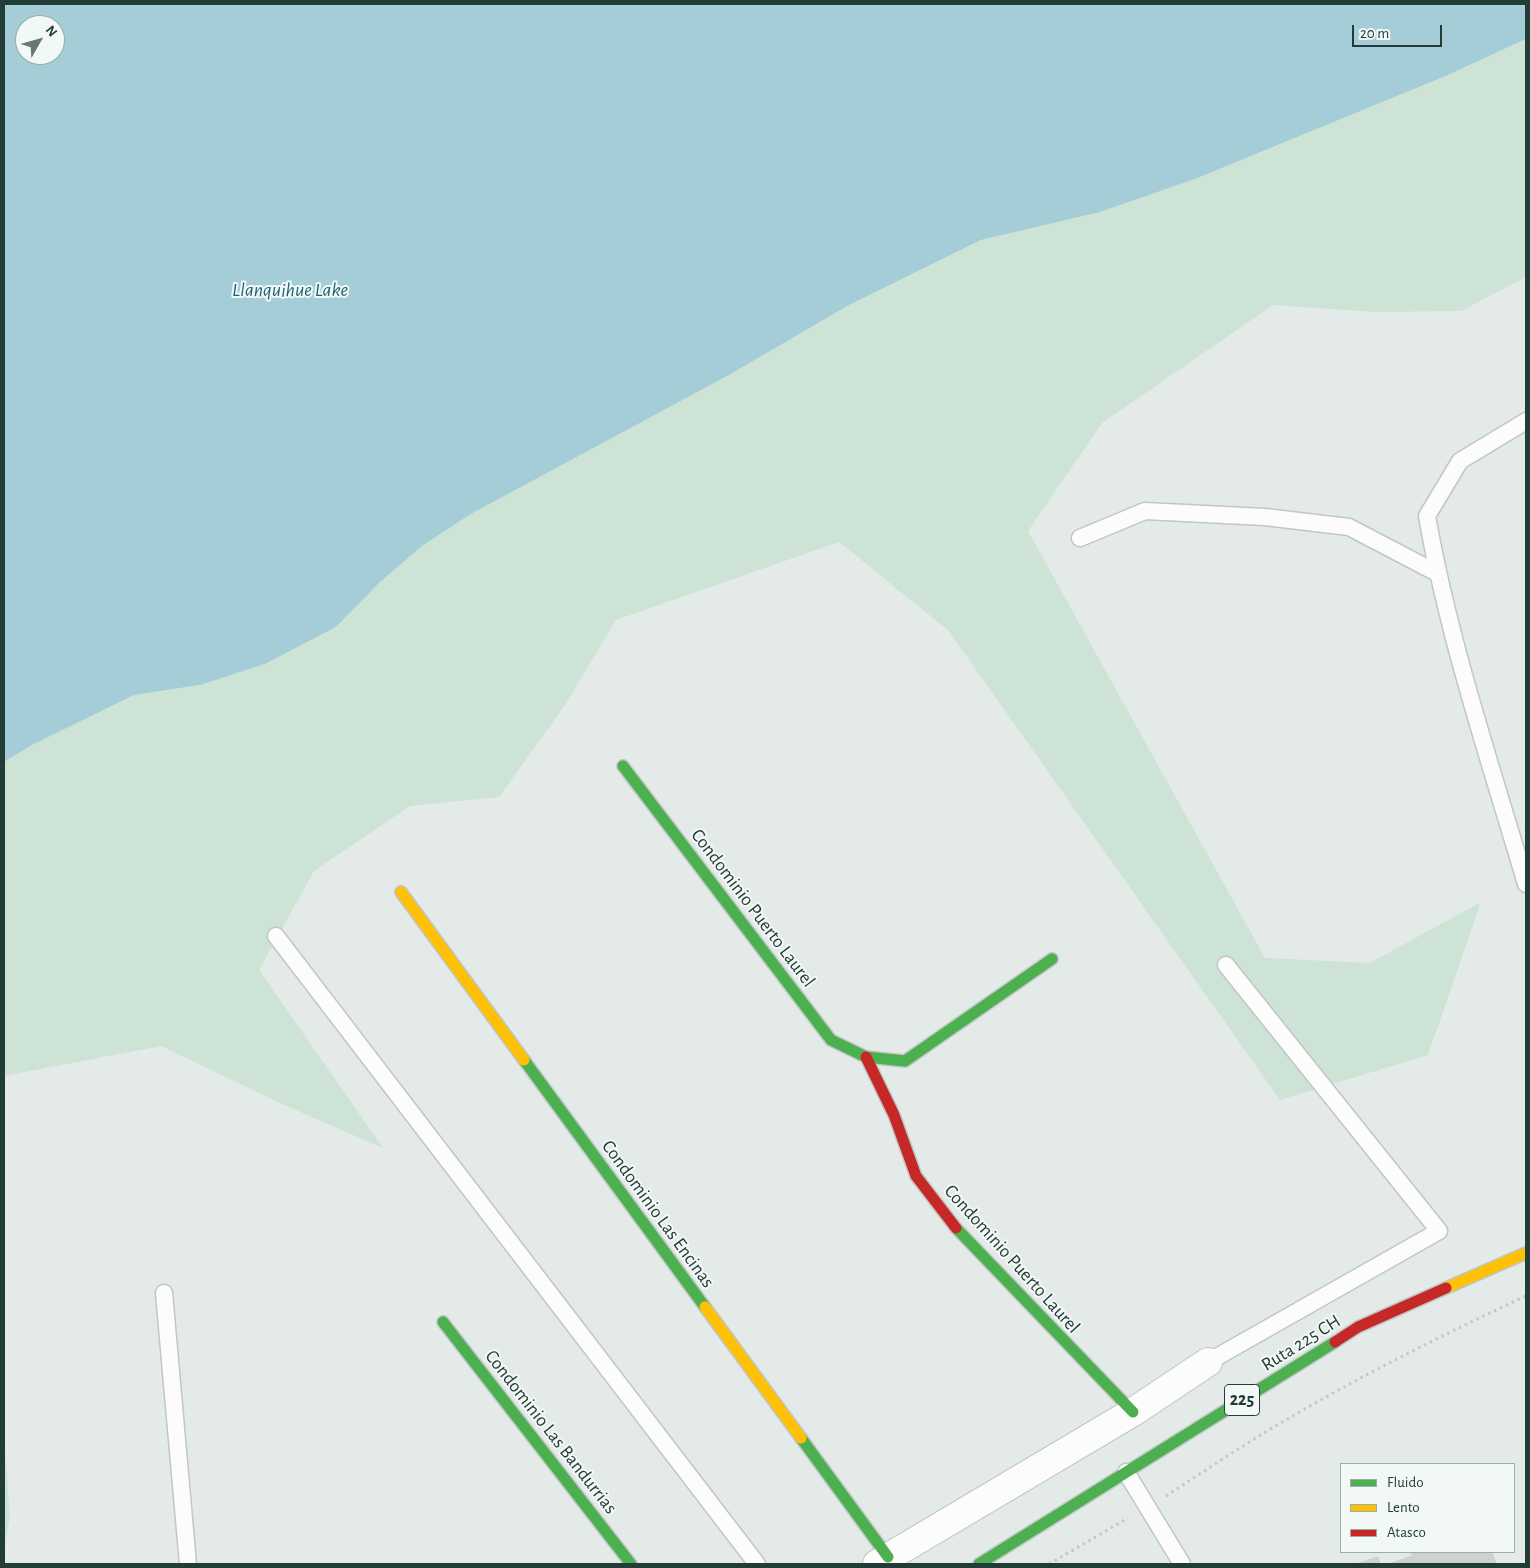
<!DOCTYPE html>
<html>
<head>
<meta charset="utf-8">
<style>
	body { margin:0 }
	#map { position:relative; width:1530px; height:1568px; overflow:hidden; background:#e4eae7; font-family:"Alegreya Sans",sans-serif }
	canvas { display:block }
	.frame { position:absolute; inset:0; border:5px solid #223c37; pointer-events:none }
	.legend { position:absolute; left:1340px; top:1463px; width:175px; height:90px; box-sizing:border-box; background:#f2f8f6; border:1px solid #9fadaa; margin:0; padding:6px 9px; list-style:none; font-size:15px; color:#223c37 }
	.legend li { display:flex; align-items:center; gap:10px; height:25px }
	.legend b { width:25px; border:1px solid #9fadaa }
	.north { position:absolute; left:15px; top:15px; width:50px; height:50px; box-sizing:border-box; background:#f2f8f6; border:1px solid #9fadaa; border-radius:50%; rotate:52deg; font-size:14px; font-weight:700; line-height:20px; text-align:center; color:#223c37 }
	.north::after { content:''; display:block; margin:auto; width:18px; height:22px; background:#667975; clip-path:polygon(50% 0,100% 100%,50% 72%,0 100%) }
	.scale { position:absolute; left:1352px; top:25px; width:90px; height:22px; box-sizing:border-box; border:2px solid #223c37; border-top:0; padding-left:6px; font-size:15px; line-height:18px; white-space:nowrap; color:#223c37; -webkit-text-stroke:4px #f2f8f6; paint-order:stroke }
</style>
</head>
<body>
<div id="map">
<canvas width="1530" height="1568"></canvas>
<div class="frame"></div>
<ul class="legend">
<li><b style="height:6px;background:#4caf50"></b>Fluido</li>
<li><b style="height:6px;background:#ffc107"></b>Lento</li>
<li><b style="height:6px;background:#c62828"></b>Atasco</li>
</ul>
<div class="north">N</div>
<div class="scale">20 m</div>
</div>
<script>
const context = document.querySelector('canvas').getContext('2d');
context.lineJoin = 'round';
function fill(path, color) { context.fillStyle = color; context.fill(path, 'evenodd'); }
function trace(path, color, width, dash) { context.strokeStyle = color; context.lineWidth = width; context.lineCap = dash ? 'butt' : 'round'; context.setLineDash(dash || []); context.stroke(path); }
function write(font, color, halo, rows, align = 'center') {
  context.font = font + ' "Alegreya Sans",sans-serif'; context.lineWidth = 4; context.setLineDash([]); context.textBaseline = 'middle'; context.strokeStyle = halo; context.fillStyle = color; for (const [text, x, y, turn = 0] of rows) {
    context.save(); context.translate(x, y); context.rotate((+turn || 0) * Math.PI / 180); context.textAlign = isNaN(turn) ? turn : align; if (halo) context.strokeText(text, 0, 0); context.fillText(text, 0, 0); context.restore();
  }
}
fill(new Path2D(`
	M1526 39V277L1461 311 1375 312 1273 305 1102 423 1028 531 1265 958 1370 963 1481 902 1428 1055 1280 1100 948 630 839 542 616 620 565 705 499 797 410 806 314 871 259 970 383 1148 282 1104 161 1046 4 1076V762L32 745 134 695 200 685 265 664 336 627 379 583 422 546 469 515 729 375 849 305 981 240 1100 212 1195 179 1448 75Z
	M4 1438 10 1515 4 1552Z`), '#cde3d5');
fill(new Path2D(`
	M4 4H1526V39L1448 75 1195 179 1100 212 981 240 849 305 729 375 469 515 422 546 379 583 336 627 265 664 200 685 134 695 32 745 4 762ZM25 25H55V55H25Z`), '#a5cdd7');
const building = new Path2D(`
	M1411 1552H1492L1496 1564H1388L1412 1556Z
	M1378 1557 1380 1564H1356Z`);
fill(building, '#cdd2d0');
trace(building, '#cdd2d0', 1);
const lane = new Path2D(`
	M1526 421 1460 461 1427 516C1449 641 1490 762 1526 884
	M1080 538 1145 511 1265 517 1349 527 1437 573
	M276 936 757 1564
	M164 1293 188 1564
	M1208 1362 1439 1231 1226 965
	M1126 1472 1182 1564`);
const street = new Path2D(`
	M877 1564 1133 1412 1208 1362`);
const fast = new Path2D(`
	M623 766 831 1040 866 1057 905 1061 1052 959
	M524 1060 705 1307
	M956 1228 1133 1412
	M443 1322 631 1564
	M801 1438 888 1557
	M979 1564 1335 1342`);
const slow = new Path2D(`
	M401 892 524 1060
	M1446 1288 1526 1253
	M705 1307 801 1438`);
const jam = new Path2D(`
	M866 1057 894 1115 916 1176 956 1228
	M1335 1342 1358 1327 1446 1288`);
trace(lane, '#c1c7c4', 19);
trace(street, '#c1c7c4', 30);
trace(fast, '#bfc7c4', 14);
trace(slow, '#bfc7c4', 14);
trace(jam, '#bfc7c4', 14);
trace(new Path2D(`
	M1166 1496C1200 1474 1234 1451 1269 1430 1352 1380 1438 1337 1526 1296
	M1049 1564 1128 1518`), '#c1cac7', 3, [2.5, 4]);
trace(lane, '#fbfcfb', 16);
trace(street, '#fbfcfb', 28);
trace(fast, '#4caf50', 11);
trace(slow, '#ffc107', 11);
trace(jam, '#c62828', 11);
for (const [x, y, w] of [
	[1242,1400,35]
]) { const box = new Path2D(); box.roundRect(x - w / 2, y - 15.5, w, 31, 4); context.fillStyle = '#f2f8f6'; context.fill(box); trace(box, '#223c37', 1); }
write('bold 18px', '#223c37', null, [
	["225",1242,1400]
]);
write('19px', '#223c37', '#f2f8f6', [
	["Condominio Puerto Laurel",753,908,53],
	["Condominio Las Encinas",658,1214,54],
	["Condominio Puerto Laurel",1012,1259,48],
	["Ruta 225 CH",1301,1343,-32],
	["Condominio Las Bandurrias",551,1432,52]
]);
write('italic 20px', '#1d6178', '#f2f8f6', [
	["Llanquihue Lake",290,290]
]);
</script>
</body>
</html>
